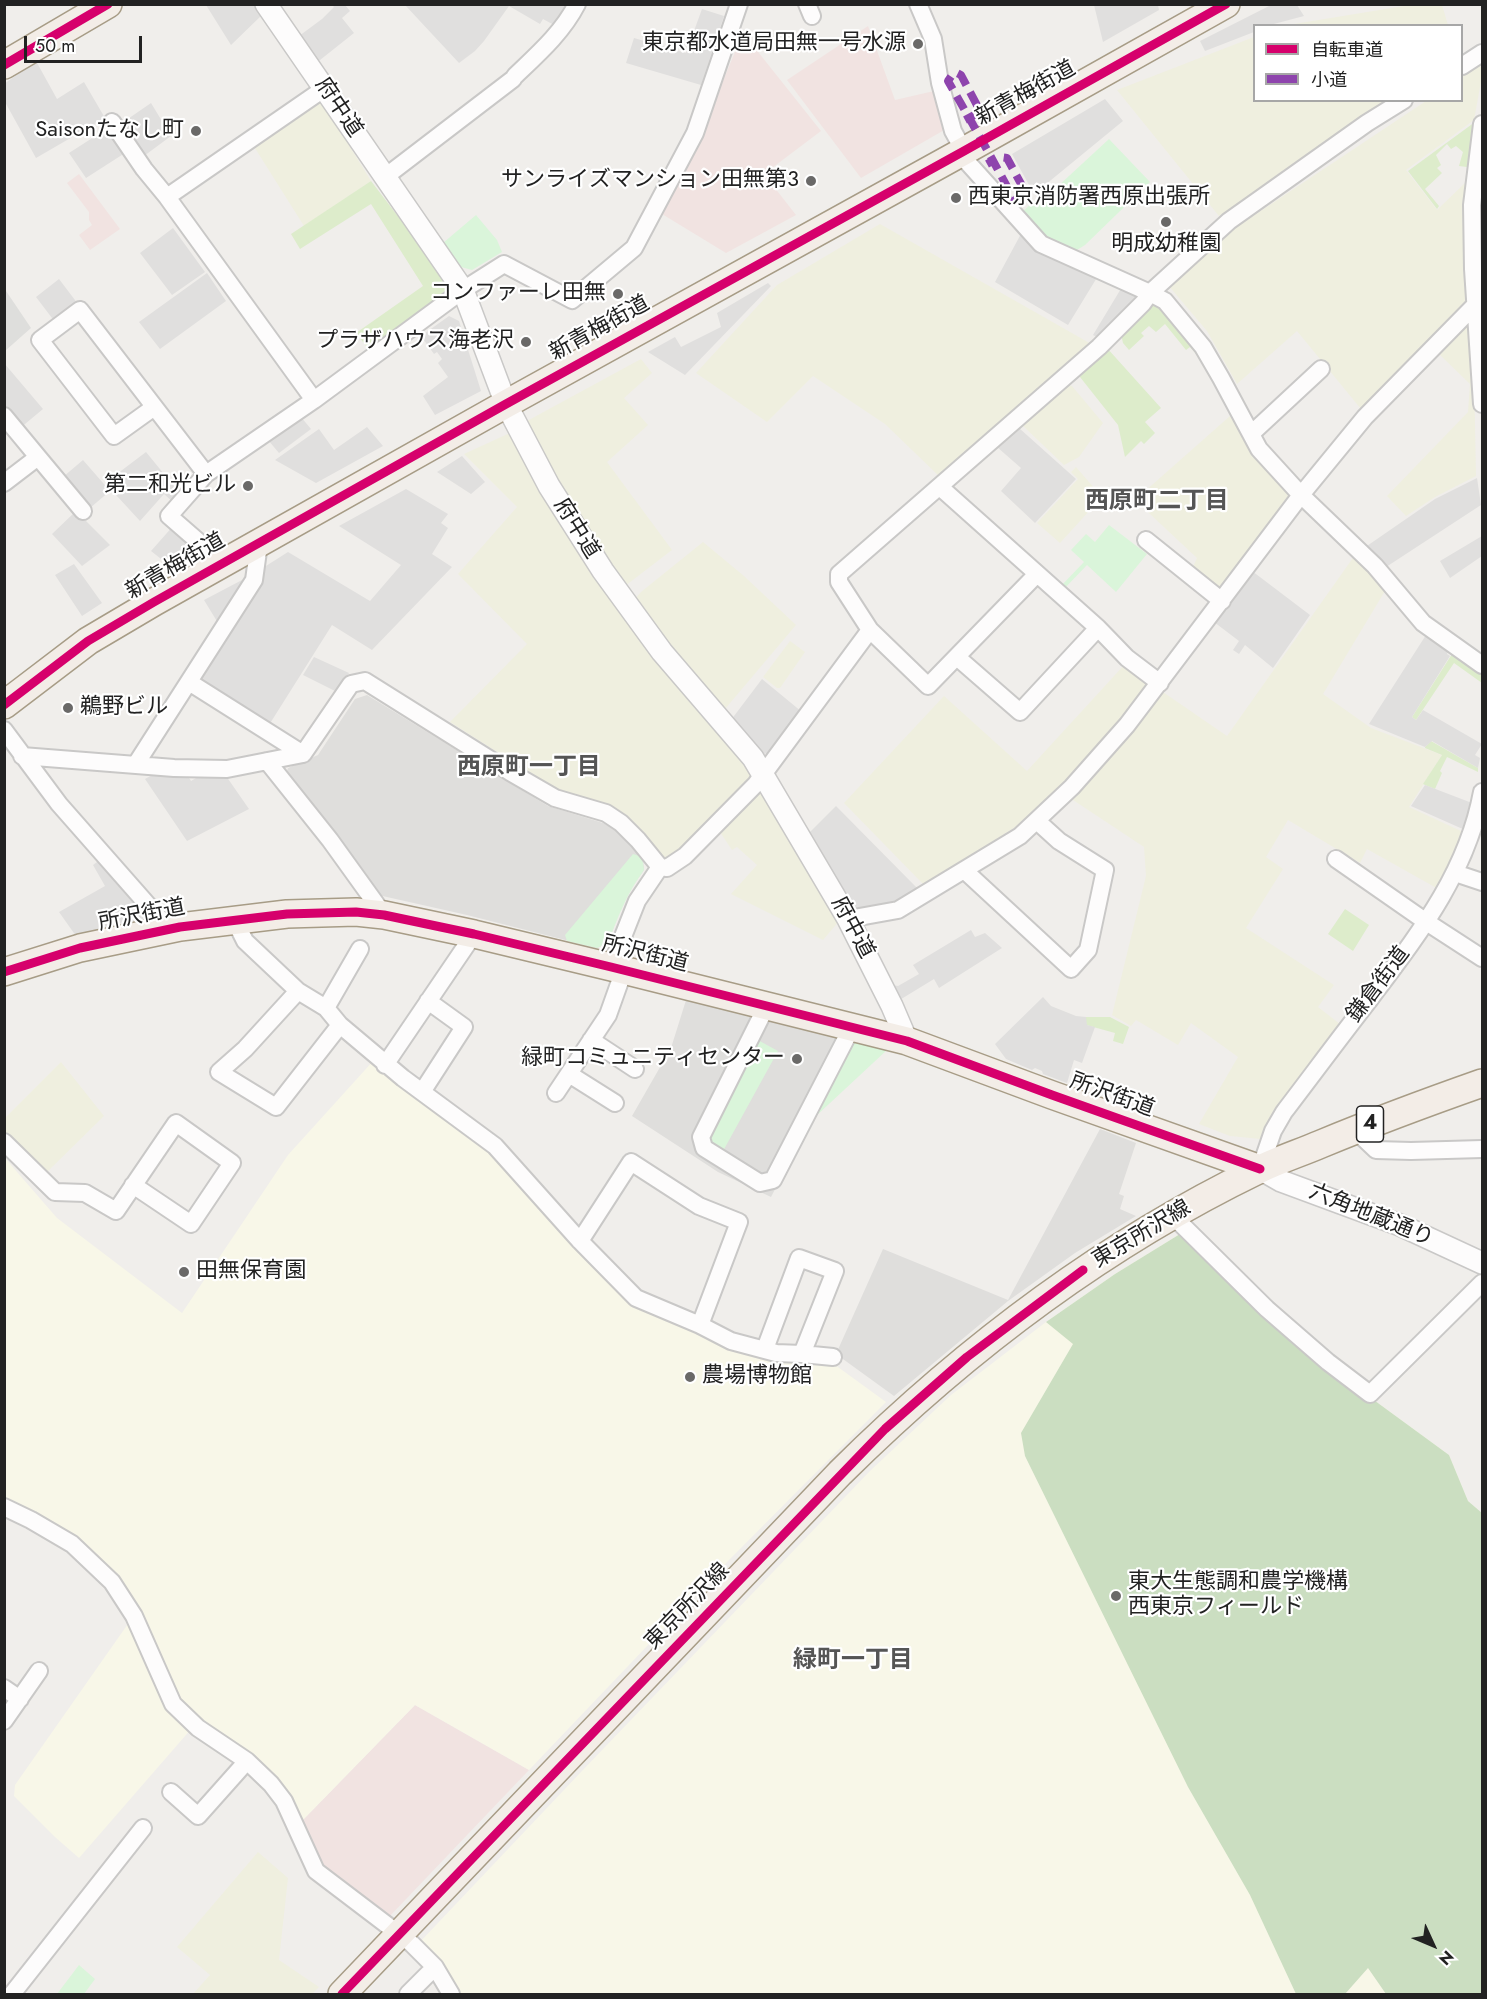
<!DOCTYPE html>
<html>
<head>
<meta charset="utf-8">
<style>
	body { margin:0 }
	#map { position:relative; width:1487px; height:1999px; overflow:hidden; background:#f0eeeb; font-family:Jost,"Noto Sans JP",sans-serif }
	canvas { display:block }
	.frame { position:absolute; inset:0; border:6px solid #222; pointer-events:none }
	.legend { position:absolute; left:1253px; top:24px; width:210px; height:78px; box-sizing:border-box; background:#fff; border:2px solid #a7a7a7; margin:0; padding:8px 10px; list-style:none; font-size:18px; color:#222 }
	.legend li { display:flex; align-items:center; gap:12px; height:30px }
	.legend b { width:30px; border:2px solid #a7a7a7 }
	.north { position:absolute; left:1403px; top:1915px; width:60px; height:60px; -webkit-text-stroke:4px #fff; paint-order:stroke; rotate:134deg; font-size:16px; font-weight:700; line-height:24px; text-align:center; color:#222 }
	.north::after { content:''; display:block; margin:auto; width:21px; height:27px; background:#222; clip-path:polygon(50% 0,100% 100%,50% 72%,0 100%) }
	.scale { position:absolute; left:24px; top:36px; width:118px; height:27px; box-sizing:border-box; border:3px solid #222; border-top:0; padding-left:8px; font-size:18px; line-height:21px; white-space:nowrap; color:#222; -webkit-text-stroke:4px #fff; paint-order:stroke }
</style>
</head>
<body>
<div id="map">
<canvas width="1487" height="1999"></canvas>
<div class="frame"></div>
<ul class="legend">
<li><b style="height:8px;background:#d6006c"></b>自転車道</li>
<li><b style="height:8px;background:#8e44ad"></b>小道</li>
</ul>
<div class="north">N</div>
<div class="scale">50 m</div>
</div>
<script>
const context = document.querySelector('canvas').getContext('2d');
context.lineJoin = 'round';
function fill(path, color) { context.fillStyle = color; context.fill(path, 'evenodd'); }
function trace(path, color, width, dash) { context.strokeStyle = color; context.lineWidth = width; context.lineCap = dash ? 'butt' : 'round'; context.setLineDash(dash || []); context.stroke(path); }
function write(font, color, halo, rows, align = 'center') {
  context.font = font + ' Jost,"Noto Sans JP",sans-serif'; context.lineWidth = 4.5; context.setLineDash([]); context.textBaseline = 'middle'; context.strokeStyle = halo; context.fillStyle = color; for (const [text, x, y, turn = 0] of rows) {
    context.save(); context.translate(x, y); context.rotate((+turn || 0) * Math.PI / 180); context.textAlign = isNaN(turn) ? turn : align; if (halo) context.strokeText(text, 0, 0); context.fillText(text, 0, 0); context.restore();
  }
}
fill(new Path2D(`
	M367 695 548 806 603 823 616 830 643 859 644 870 632 887 620 910 608 943 597 948 467 915 378 895 286 774 288 768 318 755 355 699Z
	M687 997 853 1040 771 1197 718 1172 632 1116 671 1048Z
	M1100 1129 1136 1143 1119 1194 1124 1196 1120 1209 1136 1216 1075 1253 1008 1301 894 1396 836 1354 883 1249 1008 1300Z`), '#dfdedc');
fill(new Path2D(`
	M868 26 895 100 934 91 946 129 861 178 787 80Z
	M743 33 821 131 764 174 796 215 726 253 662 214 696 145Z
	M79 174 120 229 90 250 79 235 92 225 89 220V212L67 183Z
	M415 1705 529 1770 388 1918 322 1866 300 1823Z`), '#f1e3e1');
fill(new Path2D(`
	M374 1060 481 1142 632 1300 693 1326 831 1362 886 1402 728 1561 529 1770 415 1705 300 1823 289 1797 272 1773 257 1759 218 1735 180 1704 123 1589 100 1559 87 1548 5 1500 4 1157 57 1218 182 1313 288 1155Z
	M1180 1234 1341 1376 1449 1455 1468 1501 1482 1513V1994H458L419 1943 581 1772 870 1471 951 1395 1046 1322 1115 1274Z
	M130 1621 192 1728 79 1858 55 1837 14 1796 15 1785Z`), '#f8f7e8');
fill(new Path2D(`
	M4 288 31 328 5 351H4Z`), '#dededc');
fill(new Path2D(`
	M1416 4 1442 5 1448 25H1288Z
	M1254 37V100L1390 101 1219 216 1117 90Z
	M1479 65 1482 68V76L1474 120 1406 170 1437 210 1465 183 1470 281V296L1464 307 1361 409 1297 331 1237 384 1207 331 1168 285 1223 236 1426 101 1462 100V77Z
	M320 98 371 181 304 226 253 145Z
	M880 224 1093 345 942 479 885 424 813 376 767 422 696 373 777 285Z
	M1473 318 1476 476 1435 497 1406 516 1387 496 1468 412 1470 384 1439 354Z
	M641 359 652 373 624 398 648 425 607 462 672 550 625 586 557 480 527 421Z
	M1066 385 1072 386 1103 423 1079 457 1064 465 1021 424Z
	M1230 416 1255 455 1296 497 1220 591 1192 569 1197 558 1135 500Z
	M512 432 755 773 667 863 625 819 560 792 450 722 527 644 458 574 517 507 464 454Z
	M1076 467 1102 497 1060 543 1037 523 1078 479 1071 472Z
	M703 542 744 576 796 625 725 709 633 601 641 592Z
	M1355 555 1385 591 1323 694 1371 728 1442 755 1409 807 1463 832 1440 890 1367 849 1360 863 1288 820 1266 857 1283 869 1246 928 1334 985 1318 1007 1340 1024 1276 1108 1261 1139 1230 1136 1199 1124 1238 1057 1191 1023 1178 1045 1136 1020 1131 1026 1112 1015 1146 876 1144 847 1067 796 1160 690 1227 736Z
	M790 641 805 652 780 688H777L763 677Z
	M1125 664 1147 682V696L1053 796 1017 826 924 885 844 803 944 696 1027 771Z
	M759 786 840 920 823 940 731 894 757 865 737 847 732 850 718 829Z
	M61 1062 104 1116 45 1174 5 1133V1118Z
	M258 1852 288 1878 279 1960 319 1987 312 1994H193L210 1975 177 1947Z`), '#efefdf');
fill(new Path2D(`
	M1475 122 1467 167 1459 166 1463 152 1456 146 1451 149 1447 144 1436 155 1441 165 1437 168 1442 173 1425 189 1439 206 1437 209 1408 171Z
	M371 181 449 283 447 293 370 351 356 333 423 286 371 204 300 249 291 234Z
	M1150 303H1157L1199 353 1197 355 1190 347 1186 350 1165 324 1156 332 1149 326 1141 333 1144 336 1129 350 1123 343 1121 334Z
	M1107 348 1161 408 1145 422 1155 433 1144 444 1141 441 1125 457 1118 425 1080 377 1079 373Z
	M1452 654 1482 674V683L1454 663 1416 720 1412 717Z
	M1431 741 1478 768V772L1447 757 1440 771 1442 773 1435 789 1425 785 1423 784 1442 755 1425 748V747Z
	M1345 909 1369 925 1353 951 1328 934Z
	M1086 1017H1110L1129 1027 1123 1044 1113 1041 1115 1033 1086 1025Z`), '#ddeccb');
fill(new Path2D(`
	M1180 1234 1341 1376 1449 1455 1468 1501 1482 1513V1994H1386L1368 1968 1345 1994H1296L1250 1895 1188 1787 1025 1456 1021 1433 1073 1344 1046 1322 1115 1274Z`), '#cbdec1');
fill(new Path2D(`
	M1109 139 1150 182 1085 245 1077 250 1049 240 1022 212 1039 197 1043 200Z
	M476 215 497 240 502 252 472 270 461 267 443 243Z
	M1109 525 1147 554 1116 592 1087 565 1063 590 1060 587 1084 562 1071 550 1086 534 1095 542Z
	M633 854C643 856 643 861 644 870 627 893 618 917 608 943L597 948 567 941 565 935Z
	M756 1039 778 1051 722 1153 710 1144 706 1137Z
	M853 1040 887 1050 815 1117Z
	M79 1965 95 1979 84 1994H57Z`), '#daf5da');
fill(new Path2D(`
	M1273 4 1297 5 1304 16 1270 25 1254 26V32L1205 51 1200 41Z
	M206 5H255L262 15 231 45Z
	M332 5H345L350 11 342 18 354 33 315 64 295 39 322 19 334 7Z
	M405 5H570L554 25 543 19 540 24 509 6 484 41 475 51 459 63Z
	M1094 5H1158L1159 10 1103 42Z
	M702 9 724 16 701 85 626 63 634 38 686 53Z
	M36 61 57 99 84 82 105 118 36 158 5 102 4 84Z
	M1105 99 1123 121 1034 194 1012 154Z
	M151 103 171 136 144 156 122 123Z
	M111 126 125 153 86 178 69 153Z
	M173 228 205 272 172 295 140 253Z
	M1022 232 1098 276 1068 325 995 282Z
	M207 273 226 301 160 349 139 322Z
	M59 279 78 304 55 322 36 297Z
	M768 283 771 286 685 375 648 352 675 337 681 347 721 327 717 313Z
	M1122 287 1138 294 1134 305 1100 339 1093 335Z
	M449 316 459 321 481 391 435 415 423 396 448 377 438 363 442 359 437 352 434 354 421 336Z
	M4 363 43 409 19 429 5 411Z
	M301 417 311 429 279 453 268 440Z
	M367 427 383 446 316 483 275 460 319 429 334 450Z
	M1019 428 1076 479 1035 523 1001 491 1021 468 997 447Z
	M146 452 182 496 175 504 164 494 140 521 105 483Z
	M462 456 485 482 471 494 437 472Z
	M83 460 110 491 90 508 63 477Z
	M1477 478 1481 505 1383 569 1364 548 1435 499Z
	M406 489 448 514 441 523 448 528 432 554 452 567 372 650 332 625 269 725 204 684 201 676 237 622 258 571 288 552 370 601 401 565 339 526Z
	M76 511 110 545 82 566 52 534Z
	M174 525 200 549 170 566 151 551Z
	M1482 536V556L1450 578 1440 561Z
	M74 564 102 603 82 616 55 575Z
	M1252 571 1310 615 1273 668 1245 645 1239 654 1233 650 1239 641 1214 622Z
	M242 580 246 587 218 623 204 600Z
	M1426 635 1428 638 1448 651 1447 654 1450 656 1412 717 1416 720 1423 710 1482 744 1475 755 1480 758 1478 768 1432 741 1425 747 1369 724Z
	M314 657 349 673 337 692 303 675Z
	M762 679 802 712 771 752 761 755 731 720Z
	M156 773 187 774 191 781 203 774 224 773 249 809 187 841 145 779Z
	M1425 785 1472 803 1465 830 1411 806Z
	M836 806 919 890 896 905 860 912 850 905 809 833Z
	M101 859 150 915 148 921 76 936 59 912 105 886 93 865Z
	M971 930 975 937 985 933 1002 948 939 988 934 979 898 1001 893 985 898 986 919 974 913 965Z
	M1043 997 1051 1006 1076 1016 1086 1017 1087 1025 1095 1027 1082 1063 1074 1060 1067 1083 1043 1074 1042 1071 1035 1068 1032 1070 1006 1059 995 1044Z`), '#e0dfde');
const minor = new Path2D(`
	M807 4 812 16
	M918 4 933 39 940 83 953 131 964 151
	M1462 66 1482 53
	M515 76C538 54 562 33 577 4
	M112 122 144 169 167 197 314 400
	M1482 124 1472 205 1473 269 1482 404
	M960 154 1041 244 1150 293 1165 301 1203 347 1221 378 1259 449 1301 495 1375 566 1423 623 1482 665
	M385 177 513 79
	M167 197 325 88
	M153 408 114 436 40 340 80 310 206 474
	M4 416 38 457 4 483
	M1251 434 1321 369
	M38 457 83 511
	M940 487 1098 628 1127 658 1160 683
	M1146 540 1222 601
	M223 563 169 516 206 474 314 400 463 290 504 264 572 300 634 248 695 133 739 4
	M1037 574 928 686 870 630 839 582V574L1099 347 1143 303 1150 293 1229 221 1367 123 1404 100
	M958 658 1020 712 1098 628
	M189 682 303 754
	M4 730 59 804 169 929
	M22 756 174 768 227 769 303 754 351 684 365 681 510 772 555 798 606 813 621 823 638 840 660 867
	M267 761 330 840 384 915
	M136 764 254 580 259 544
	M1336 859 1425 921 1482 958
	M660 867 667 868 685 856 756 784 870 630
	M964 870 1071 969 1088 950 1105 870 1059 841 1037 821
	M1455 873 1482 882
	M234 919 245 941 298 991 326 1008 340 1025 403 1078 495 1146 580 1241 636 1298 700 1325 731 1341 776 1353 802 1354 835 1271 799 1258 765 1349
	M848 919 898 910 1020 836 1072 787 1127 725 1301 495 1365 417 1477 303
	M611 967 637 901 660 867
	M298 991 245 1049 219 1072 276 1107 340 1025
	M767 1005 701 1137 704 1148 760 1183 773 1180 852 1027
	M326 1008 360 949
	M591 1040 635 1069
	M385 1065 474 934
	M569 1074 615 1103
	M422 1092 464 1027 428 1001
	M556 1093 608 1015 624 970
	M1355 1130 1376 1150 1411 1151 1482 1149
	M4 1142 55 1192 85 1193 116 1211 176 1123 232 1163 191 1224 133 1185
	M1260 1169 1273 1131 1284 1112C1313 1074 1341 1036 1370 999 1418 935 1467 873 1482 792
	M1172 1215 1267 1309 1328 1362 1370 1394 1482 1283
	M580 1241 631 1162 699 1206 739 1222 700 1325
	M802 1354 833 1357
	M4 1507 31 1520 72 1544 112 1582 134 1616 173 1704 198 1728 247 1761 271 1784 284 1801 316 1871 412 1944 435 1967 451 1994
	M4 1688 20 1699
	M4 1721 39 1671
	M171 1792 198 1816 247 1761
	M12 1994 143 1828
	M408 1994 435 1967`);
const tertiary = new Path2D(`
	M266 4 463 290 506 404 549 486 603 571 662 652 753 758 848 919 892 1006 907 1041
	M1260 1169 1281 1181 1400 1225 1482 1263`);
const primary = new Path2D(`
	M4 65 108 4
	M4 705 88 641 154 602 506 404 964 151 1226 4
	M4 972 80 948 180 927 287 914 356 912 384 915 474 934 611 967 907 1041 1052 1095 1260 1169
	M342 1994 840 1473C963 1351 1101 1246 1258 1170 1278 1160 1300 1153 1321 1144 1374 1122 1428 1102 1482 1083`);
trace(minor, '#c9c8c7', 20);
trace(tertiary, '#c9c8c7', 24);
trace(primary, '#a79c86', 30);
trace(minor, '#fdfcfc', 16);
trace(tertiary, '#fdfcfc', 21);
trace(primary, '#f3ede7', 27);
trace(new Path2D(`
	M965 120 978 113 979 109 961 75 957 73 952 75 948 81C970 119 992 158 1013 198L1018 200 1024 197 1026 193 1007 158 1000 157 987 164`), '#8e44ad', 8, [15, 8]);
trace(new Path2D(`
	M4 65 108 4
	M4 705 88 641 154 602 506 404 964 151 1226 4
	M4 972 80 948 180 927 287 914 356 912 384 915 474 934 611 967 907 1041 1052 1095 1260 1169
	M342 1994 885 1429 967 1357 1083 1270`), '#d6006c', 9);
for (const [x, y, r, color] of [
	[918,44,6,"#6a6968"],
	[196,131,6,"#6a6968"],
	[811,181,6,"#6a6968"],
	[956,198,6,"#6a6968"],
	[1166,222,6,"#6a6968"],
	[618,294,6,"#6a6968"],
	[526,342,6,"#6a6968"],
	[248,486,6,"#6a6968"],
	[68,708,6,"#6a6968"],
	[797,1059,6,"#6a6968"],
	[184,1272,6,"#6a6968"],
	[690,1377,6,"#6a6968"],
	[1116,1596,6,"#6a6968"]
]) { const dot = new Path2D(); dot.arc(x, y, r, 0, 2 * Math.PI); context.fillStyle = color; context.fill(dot); trace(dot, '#fff', 2); }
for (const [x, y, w] of [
	[1370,1124,27]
]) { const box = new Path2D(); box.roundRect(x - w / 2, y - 18, w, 36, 4.5); context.fillStyle = '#fff'; context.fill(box); trace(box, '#222', 1.5); }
write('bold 21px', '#222', null, [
	["4",1370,1124]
]);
write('22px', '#222', '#fff', [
	["東京都水道局田無一号水源",906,44],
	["Saisonたなし町",184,131],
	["サンライズマンション田無第3",799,181],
	["西東京消防署西原出張所",968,198,"left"],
	["明成幼稚園",1166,245,"center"],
	["コンファーレ田無",606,294],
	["プラザハウス海老沢",514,342],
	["第二和光ビル",236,486],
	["鵜野ビル",80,708,"left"],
	["緑町コミュニティセンター",785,1059],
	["田無保育園",196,1272,"left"],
	["農場博物館",702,1377,"left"],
	["東大生態調和農学機構",1128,1583,"left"],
	["西東京フィールド",1128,1608,"left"]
], 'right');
write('22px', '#222', '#fff', [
	["新青梅街道",1026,94,-29],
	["府中道",338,108,56],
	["新青梅街道",600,329,-29],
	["府中道",576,529,58],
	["新青梅街道",176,567,-30],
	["所沢街道",142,916,-11],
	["府中道",852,928,62],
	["所沢街道",645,955,14],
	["鎌倉街道",1379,985,-53],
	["所沢街道",1112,1096,20],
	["六角地蔵通り",1371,1216,22],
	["東京所沢線",1142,1235,-31],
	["東京所沢線",688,1607,-46]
]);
write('bold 24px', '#555', '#fff', [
	["西原町二丁目",1157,502],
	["西原町一丁目",529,768],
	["緑町一丁目",853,1661]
]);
</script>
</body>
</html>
